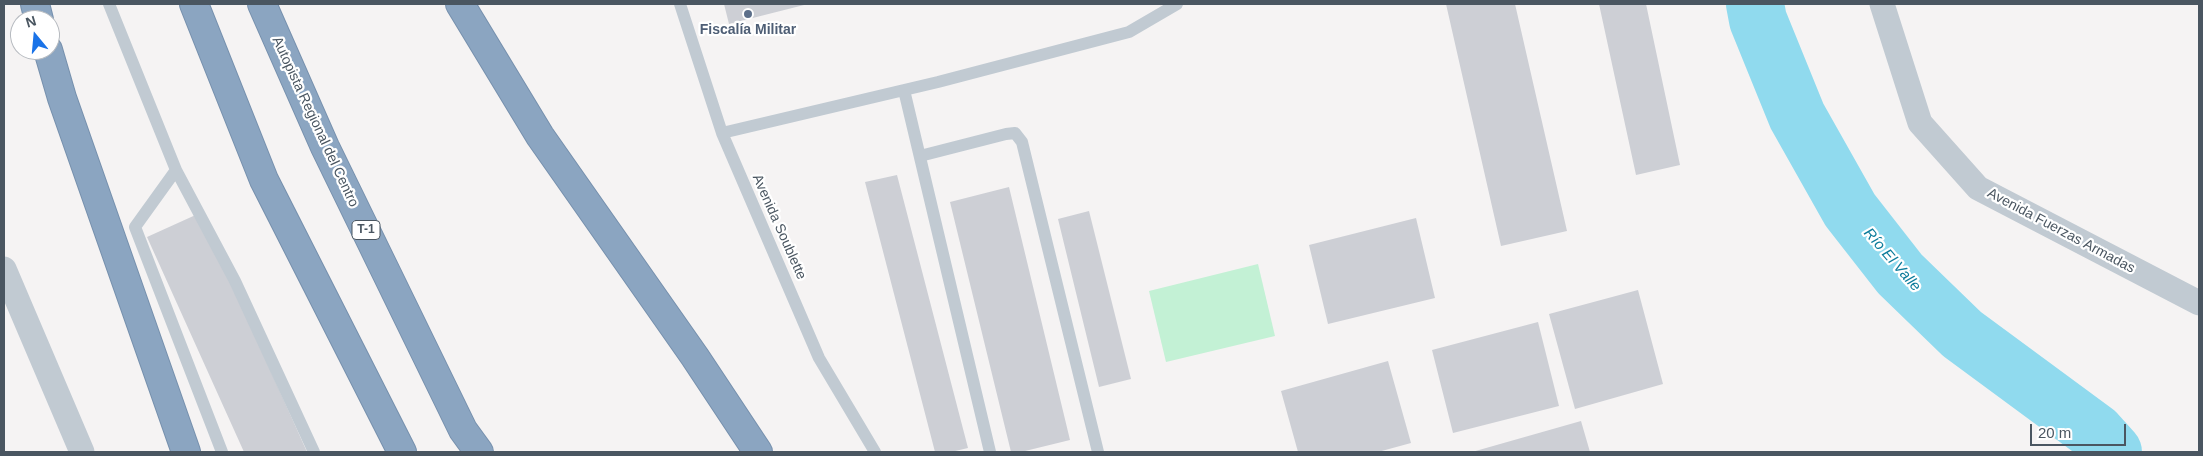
<!DOCTYPE html>
<html>
<head>
<meta charset="utf-8">
<style>
	body { margin:0 }
	#map { position:relative; width:2203px; height:456px; overflow:hidden; background:#f5f3f3; font-family:Helvetica,sans-serif }
	canvas { display:block }
	.frame { position:absolute; inset:0; border:5px solid #4a5661; pointer-events:none }
	.north { position:absolute; left:10px; top:10px; width:50px; height:50px; box-sizing:border-box; background:#fff; border:1px solid #b7bbc0; border-radius:50%; rotate:343deg; font-size:14px; font-weight:700; line-height:20px; text-align:center; color:#4a5661 }
	.north::after { content:''; display:block; margin:auto; width:18px; height:22px; background:#1a73e8; clip-path:polygon(50% 0,100% 100%,50% 72%,0 100%) }
	.scale { position:absolute; left:2030px; top:424px; width:96px; height:22px; box-sizing:border-box; border:2px solid #4a5661; border-top:0; padding-left:6px; font-size:15px; line-height:18px; white-space:nowrap; color:#4a5661; -webkit-text-stroke:4px #fff; paint-order:stroke }
</style>
</head>
<body>
<div id="map">
<canvas width="2203" height="456"></canvas>
<div class="frame"></div>
<div class="north">N</div>
<div class="scale">20 m</div>
</div>
<script>
const context = document.querySelector('canvas').getContext('2d');
context.lineJoin = 'round';
function fill(path, color) { context.fillStyle = color; context.fill(path, 'evenodd'); }
function trace(path, color, width, dash) { context.strokeStyle = color; context.lineWidth = width; context.lineCap = dash ? 'butt' : 'round'; context.setLineDash(dash || []); context.stroke(path); }
function write(font, color, halo, rows, align = 'center') {
  context.font = font + ' Helvetica,sans-serif'; context.lineWidth = 4.5; context.setLineDash([]); context.textBaseline = 'middle'; context.strokeStyle = halo; context.fillStyle = color; for (const [text, x, y, turn = 0] of rows) {
    context.save(); context.translate(x, y); context.rotate((+turn || 0) * Math.PI / 180); context.textAlign = isNaN(turn) ? turn : align; if (halo) context.strokeText(text, 0, 0); context.fillText(text, 0, 0); context.restore();
  }
}
fill(new Path2D(`
	M1258 264 1275 336 1166 362 1149 291Z`), '#c3f1d5');
trace(new Path2D(`
	M1755 4 1758 20 1797 116 1850 210 1900 274 1962 334 2095 432 2113 452`), '#90daee', 58);
fill(new Path2D(`
	M724 4H808L729 24Z
	M1446 4H1515L1567 231 1501 246Z
	M1599 4H1646L1680 165 1636 175Z
	M897 175 968 448 951 452H935L865 182Z
	M1009 187 1070 440 1021 452H1011L950 202Z
	M1089 211 1131 379 1099 387 1058 219Z
	M200 213 307 452H244L147 237Z
	M1416 218 1435 298 1328 324 1309 245Z
	M1638 290 1663 384 1575 409 1549 314Z
	M1538 322 1559 406 1453 433 1432 350Z
	M1388 361 1411 443 1378 452H1298L1281 391Z
	M1581 421 1590 452H1472Z`), '#cdcfd5');
const highway = new Path2D(`
	M35 4 39 20
	M194 4 264 180 402 452
	M262 4 325 147 463 430 479 452
	M460 4 540 136 695 357 758 452
	M48 50 62 98 186 452`);
trace(highway, '#7690ad', 30);
trace(new Path2D(`
	M109 4 176 170 135 227 222 452
	M680 4 722 133 819 358 875 452
	M904 90 990 452
	M722 133 938 82 1129 32 1177 4
	M920 156 1006 134 1015 133 1022 142 1098 452
	M176 170 235 281 314 452`), '#c1cad2', 12);
trace(new Path2D(`
	M1882 4 1920 123 1978 188 2199 303
	M4 269 82 452`), '#c1cad2', 25);
trace(highway, '#8ba5c1', 28);
for (const [x, y, r, color] of [
	[748,14,5,"#5c6f8a"]
]) { const dot = new Path2D(); dot.arc(x, y, r, 0, 2 * Math.PI); context.fillStyle = color; context.fill(dot); trace(dot, '#fff', 2); }
for (const [x, y, w] of [
	[366,230,28]
]) { const box = new Path2D(); box.roundRect(x - w / 2, y - 9.5, w, 19, 4); context.fillStyle = '#fff'; context.fill(box); trace(box, '#4a5661', 1); }
write('bold 12px', '#4a5661', null, [
	["T-1",366,230]
]);
write('bold 14px', '#4e5e75', '#fff', [
	["Fiscalía Militar",748,30]
]);
write('14px', '#4a5661', '#fff', [
	["Autopista Regional del Centro",315,122,65],
	["Avenida Soublette",779,227,66],
	["Avenida Fuerzas Armadas",2061,231,28]
]);
write('italic 15px', '#0c7c9b', '#fff', [
	["Río El Valle",1892,260,49]
]);
</script>
</body>
</html>
